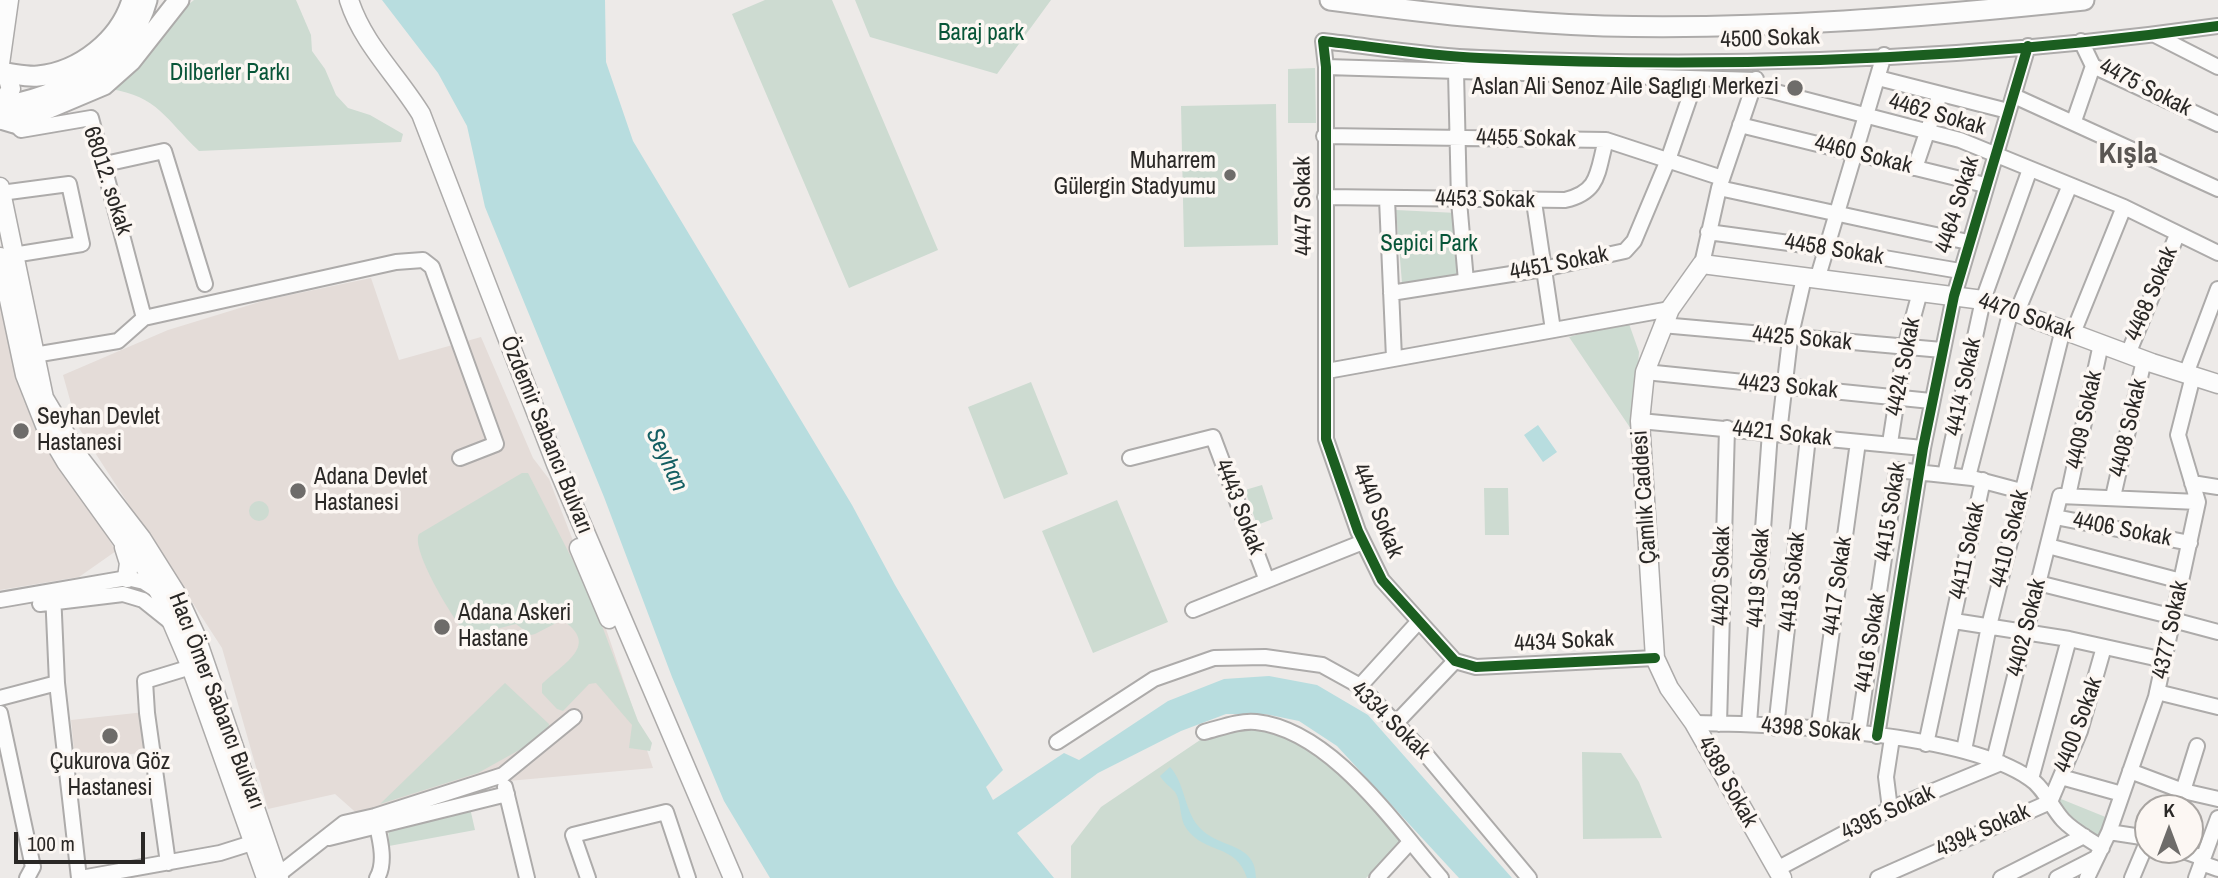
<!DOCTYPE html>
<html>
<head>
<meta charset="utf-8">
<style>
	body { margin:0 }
	#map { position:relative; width:2218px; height:878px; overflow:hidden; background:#edeae8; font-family:"Archivo Narrow",sans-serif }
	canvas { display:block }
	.north { position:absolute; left:2134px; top:794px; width:70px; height:70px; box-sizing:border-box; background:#fcf7f3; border:2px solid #a8a4a1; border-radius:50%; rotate:0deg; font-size:19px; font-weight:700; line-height:28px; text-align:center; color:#2a2826 }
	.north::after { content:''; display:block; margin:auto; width:24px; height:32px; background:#6e6c6a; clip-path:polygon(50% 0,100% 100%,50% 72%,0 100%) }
	.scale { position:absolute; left:14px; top:832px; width:131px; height:32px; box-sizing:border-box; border:4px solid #2a2826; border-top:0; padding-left:9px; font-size:21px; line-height:24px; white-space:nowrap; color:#2a2826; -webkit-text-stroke:5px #fcf7f3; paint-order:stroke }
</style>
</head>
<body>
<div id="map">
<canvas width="2218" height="878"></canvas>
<div class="north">K</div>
<div class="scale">100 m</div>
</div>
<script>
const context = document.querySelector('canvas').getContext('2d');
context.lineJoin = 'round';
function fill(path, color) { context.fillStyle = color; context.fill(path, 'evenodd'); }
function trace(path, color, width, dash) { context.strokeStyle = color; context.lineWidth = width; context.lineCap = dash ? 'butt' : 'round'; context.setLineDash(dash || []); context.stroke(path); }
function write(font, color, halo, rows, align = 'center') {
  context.font = font + ' "Archivo Narrow",sans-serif'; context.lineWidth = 7; context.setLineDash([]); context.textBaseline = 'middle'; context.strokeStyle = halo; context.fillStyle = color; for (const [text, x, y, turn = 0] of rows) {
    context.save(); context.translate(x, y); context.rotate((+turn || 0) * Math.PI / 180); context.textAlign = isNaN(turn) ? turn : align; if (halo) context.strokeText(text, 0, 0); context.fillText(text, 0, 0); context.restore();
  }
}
fill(new Path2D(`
	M371 278 399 360 481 337 533 458 549 479 598 605 653 768 497 782 361 817 335 794 268 809 222 648 77 425 63 375 168 330 266 300Z
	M0 300 23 399 116 551 79 577 0 590Z
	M145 712 149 752 75 760 71 720Z`), '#e4dcd8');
fill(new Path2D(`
	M194 0H296L311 35 312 51 325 69 336 95 348 108 370 115 403 134 401 142 199 151C166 120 158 96 110 89L142 64 184 8Z
	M765 0H832L938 250 849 288 732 14Z
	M855 0H1051L997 74 870 37Z
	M1315 68 1316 123H1288V69Z
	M1276 104 1278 245 1184 247 1181 106Z
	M1396 210 1457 213 1462 277 1402 283Z
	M1628 321 1639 352 1633 432 1569 337Z
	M1031 382 1068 474 1004 499 968 407Z
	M522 473H528L590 594 638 721 652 743 650 751 629 748 632 725 596 683 589 684 563 711 557 709 542 693V684C565 662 600 645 562 620L535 634 531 635 516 624 468 636C455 623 410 549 419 534Z
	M1262 485 1273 519 1257 525 1245 490Z
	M1484 488H1508L1509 535H1485Z
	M1117 500 1168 622 1093 653 1042 531Z
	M249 511a10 10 0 1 1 20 0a10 10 0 1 1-20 0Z
	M505 683 549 724 548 734 478 773 380 804Z
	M1246 726 1283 736 1326 758 1404 844 1366 878H1071V846L1101 807 1206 736Z
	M1582 752 1621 753 1639 782 1662 838 1583 839Z
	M2056 797 2108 818 2099 846 2064 821Z
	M470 808 475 830 389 846 388 825Z`), '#cddbd1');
fill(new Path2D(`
	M382 0H605L606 62 633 141 852 505 895 585 1003 770 986 787 993 800 1064 753 1079 760 1168 701 1224 679 1269 676 1317 685 1368 715 1512 878H1459L1337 746 1299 721 1265 714H1226L1181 731 1098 773 1017 833 1054 878H770L724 801 672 677 604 497 485 207 467 126 438 73Z
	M1538 425 1557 452 1543 462 1524 435Z
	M1170 767C1186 784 1184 814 1202 830 1222 849 1256 843 1256 878H1247C1236 843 1205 855 1186 828 1179 818 1182 802 1175 792 1170 786 1164 783 1160 776Z`), '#b8dddf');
const minor = new Path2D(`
	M2155 35 2218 67
	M2081 41 2093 66 2218 124
	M1326 67 1756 80
	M1456 71 1459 201 1466 281
	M1878 78 2008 111
	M1753 86 1960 140 2124 207 2218 253
	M2014 96 2218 189
	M2074 121 2093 66
	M14 123 21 130 91 118 144 318
	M1740 125 1985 185
	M1324 136 1606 140 1722 178
	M105 164 164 151 205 284
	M1915 168 1940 94
	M1719 188 1968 242
	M1 193 69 184 82 244 13 255
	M1325 197 1565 200C1600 192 1597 172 1606 140
	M1387 199 1394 358
	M1534 202 1553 330
	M1708 232 1826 248 1960 271
	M1702 264 1719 188 1756 79
	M1817 280 1884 55
	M1391 293 1543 269 1625 251 1634 241 1668 160 1696 79
	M2017 312 2070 185
	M1662 325 1942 350
	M2073 333 2124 207
	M2128 354 2177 235
	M34 355 118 341 144 318 396 262 423 260 432 267 496 444 460 458
	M1327 371 1670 309
	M1645 372 1931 401
	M2186 374 2218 289
	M1640 421 1923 448
	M1779 433 1790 339 1804 278
	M1890 443 1905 347 1920 292
	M1130 458 1213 437 1266 578
	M1945 475 1983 300 2030 169
	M1968 477 2011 310
	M2192 483 2218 487
	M2068 496 2101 344
	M2113 497 2144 360
	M2055 517 2190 543
	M2048 546 2181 581
	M2038 583 2174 617
	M0 600 127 578 144 582 158 591
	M40 604 123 594 143 600 173 624
	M1193 610 1363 542
	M2173 620 2218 632
	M1954 621 2069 639 2164 660
	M1655 658 1476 667 1455 661 1382 580 1358 531 1326 439V67L1323 41C1375 47 1428 56 1480 58 1725 69 1975 60 2218 26
	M57 683 79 878
	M1360 686 1419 621
	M2157 692 2218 707
	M0 698 57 683 53 592
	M0 713 33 867 27 878
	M1396 723 1455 661
	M1694 723C1778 724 1962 732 2029 778 2044 787 2051 807 2063 820 2073 831 2089 839 2102 848
	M1719 724 1727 428
	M1749 724 1770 432
	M1776 728 1808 437
	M1818 731 1858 442
	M1204 732C1220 728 1240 720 1256 722 1331 730 1394 824 1441 878
	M1858 734 1897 470 1972 478 2021 491
	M1877 736 1923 448 1954 296 2028 46
	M1057 742 1154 679 1214 658 1265 657 1322 665 1360 686 1428 757 1529 878
	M1926 744 1983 480
	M1964 750 1989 626 2063 329
	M1994 760 2060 496 2198 502
	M2130 771 2183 791 2218 799
	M2061 777 2122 794
	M2031 779 2069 639
	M505 787 527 878
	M2183 791 2197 746
	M1890 809 1886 777 1892 738
	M375 817C379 836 387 861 377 878
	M2109 832 2148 838
	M329 838 507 794
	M2181 850 2203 858
	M168 863 147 713 145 681 191 667
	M2201 863 2218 869
	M1777 869 1890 809 2001 763
	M81 878 220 853 255 842
	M274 878 344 823 375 816 503 775 574 717
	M588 878 573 835 666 812 688 878
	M1377 878 1410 842
	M1878 878 2050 802 2080 731 2104 647
	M2001 878 2084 836
	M2057 878 2096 858
	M2087 878 2109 832 2156 697 2198 502 2178 435 2193 376
	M2132 878 2148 840
	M2196 878 2218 818`);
const major = new Path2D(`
	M349 0C363 44 397 75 421 114L556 464 733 878
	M0 64 9 0
	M0 69 7 76 11 89 0 106
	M0 187 44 398 81 460 142 539 176 593 195 634 279 878
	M0 257 25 375 46 428 66 462 122 540 142 562 159 592 191 667 266 878
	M124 547 129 563 127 578
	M579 548 609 619
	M1782 878 1694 723 1669 688 1655 658 1640 421 1645 372 1670 309 1702 264 1983 300 2152 363 2218 384`);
const highway = new Path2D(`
	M1330 0C1421 12 1512 23 1604 26 1764 30 1924 17 2084 0
	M5 73C15 74 27 77 38 76 80 72 120 40 132 0
	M0 106C58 99 131 61 147 0
	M0 108 4 120 14 123 104 85 131 61 179 0`);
trace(minor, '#adabaa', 18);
trace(major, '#adabaa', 21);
trace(highway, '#adabaa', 23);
trace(minor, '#fcfcfc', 14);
trace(major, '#fcfcfc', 18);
trace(highway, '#fcfcfc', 19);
trace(new Path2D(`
	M1655 658 1476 667 1455 661 1382 580 1358 531 1326 439V67L1323 41C1375 47 1428 56 1480 58 1725 69 1975 60 2218 26
	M1877 736 1923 448 1954 296 2028 46`), '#1b5e20', 10);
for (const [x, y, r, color] of [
	[1795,88,9,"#6e6c6a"],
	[1230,175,7,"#6e6c6a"],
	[21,431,9,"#6e6c6a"],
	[298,491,9,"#6e6c6a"],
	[442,627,9,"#6e6c6a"],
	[110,736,9,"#6e6c6a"]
]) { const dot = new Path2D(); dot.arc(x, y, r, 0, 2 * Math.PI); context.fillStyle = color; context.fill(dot); trace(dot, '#fcf7f3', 2.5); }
write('23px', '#085538', '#fcf7f3', [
	["Baraj park",981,34],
	["Dilberler Parkı",230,74],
	["Sepici Park",1429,245]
]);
write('23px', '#2a2826', '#fcf7f3', [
	["4500 Sokak",1770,39,-2],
	["4475 Sokak",2145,88,27],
	["4462 Sokak",1937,115,16],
	["4455 Sokak",1526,139,1],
	["4460 Sokak",1863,155,14],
	["68012. sokak",107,181,72],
	["4453 Sokak",1485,200,1],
	["4464 Sokak",1958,205,-73],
	["4447 Sokak",1304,206,-91],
	["4458 Sokak",1834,250,9],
	["4451 Sokak",1559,264,-11],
	["4468 Sokak",2152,294,-67],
	["4470 Sokak",2026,317,19],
	["4425 Sokak",1802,339,5],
	["4424 Sokak",1904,367,-79],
	["4423 Sokak",1788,387,5],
	["4414 Sokak",1964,387,-78],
	["4409 Sokak",2085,420,-78],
	["4408 Sokak",2129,428,-77],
	["4421 Sokak",1782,434,6],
	["Özdemir Sabancı Bulvarı",546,435,68],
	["Çamlık Caddesi",1645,497,-94],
	["4443 Sokak",1239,507,69],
	["4440 Sokak",1377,511,68],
	["4415 Sokak",1891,512,-81],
	["4406 Sokak",2122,530,11],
	["4410 Sokak",2010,539,-76],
	["4411 Sokak",1968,551,-78],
	["4420 Sokak",1722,576,-89],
	["4419 Sokak",1759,578,-86],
	["4418 Sokak",1793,582,-84],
	["4417 Sokak",1838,586,-82],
	["4402 Sokak",2027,628,-76],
	["4377 Sokak",2171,630,-78],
	["4434 Sokak",1564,642,-3],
	["4416 Sokak",1871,643,-81],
	["Hacı Ömer Sabancı Bulvarı",216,701,69],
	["4334 Sokak",1390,721,44],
	["4400 Sokak",2079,725,-70],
	["4398 Sokak",1811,730,5],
	["4389 Sokak",1727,782,61],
	["4395 Sokak",1888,813,-25],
	["4394 Sokak",1983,831,-24]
]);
write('23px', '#2a2826', '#fcf7f3', [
	["Aslan Ali Senoz Aile Saglıgı Merkezi",1779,88,"right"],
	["Muharrem",1216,162,"right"],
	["Gülergin Stadyumu",1216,188,"right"],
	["Seyhan Devlet",37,418],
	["Hastanesi",37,444],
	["Adana Devlet",314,478],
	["Hastanesi",314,504],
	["Adana Askeri",458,614],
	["Hastane",458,640],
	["Çukurova Göz",110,763,"center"],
	["Hastanesi",110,789,"center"]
], 'left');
write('italic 24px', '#145e62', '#fcf7f3', [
	["Seyhan",666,460,65]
]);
write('bold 30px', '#5a5653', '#fcf7f3', [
	["Kışla",2128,155]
]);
</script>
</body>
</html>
